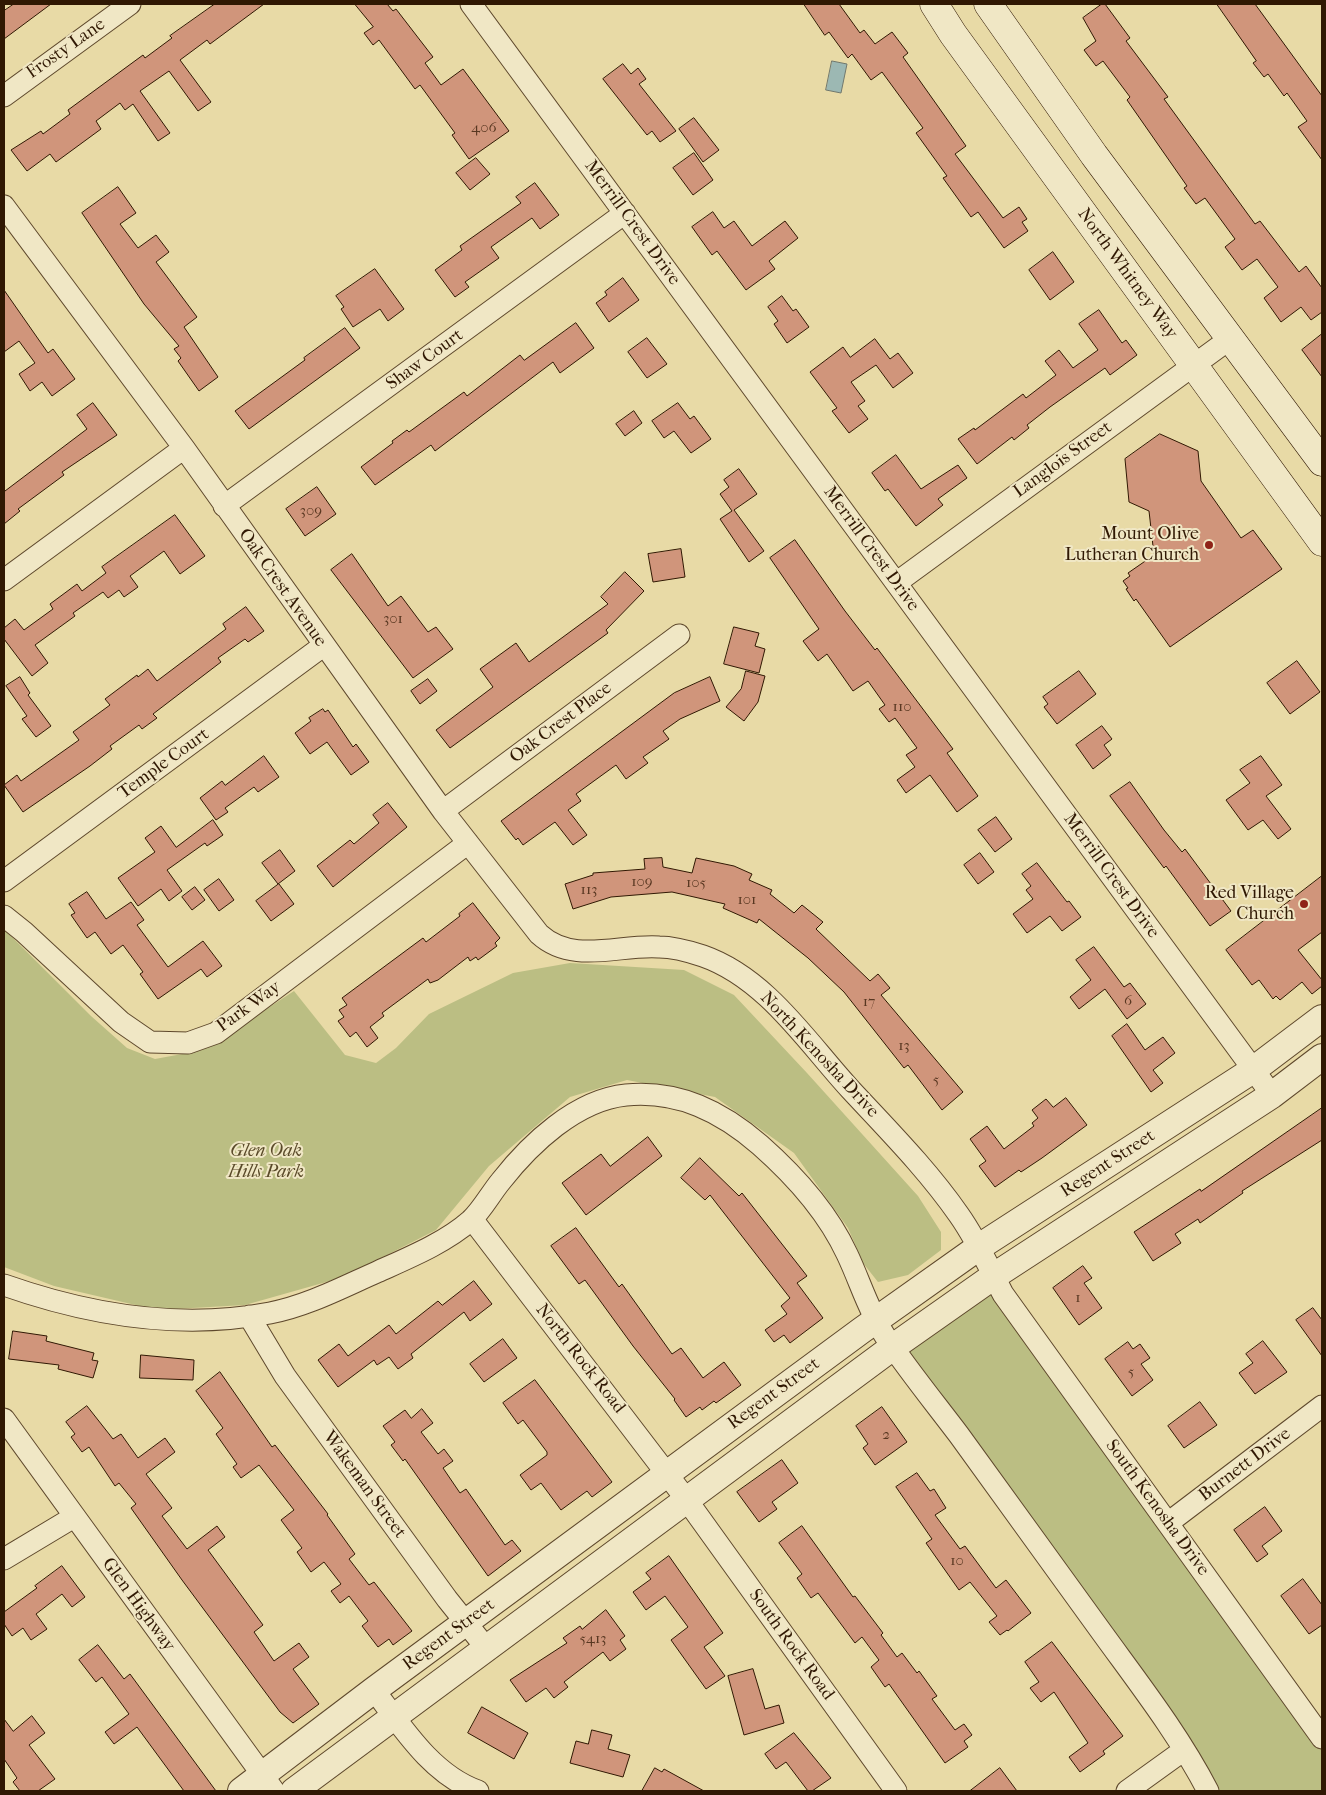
<!DOCTYPE html>
<html>
<head>
<meta charset="utf-8">
<style>
	body { margin:0 }
	#map { position:relative; width:1326px; height:1795px; overflow:hidden; background:#e8daa6; font-family:"IM FELL French Canon",serif }
	canvas { display:block }
	.frame { position:absolute; inset:0; border:5px solid #301803; pointer-events:none }
</style>
</head>
<body>
<div id="map">
<canvas width="1326" height="1795"></canvas>
<div class="frame"></div>
</div>
<script>
const context = document.querySelector('canvas').getContext('2d');
context.lineJoin = 'round';
function fill(path, color) { context.fillStyle = color; context.fill(path, 'evenodd'); }
function trace(path, color, width, dash) { context.strokeStyle = color; context.lineWidth = width; context.lineCap = dash ? 'butt' : 'round'; context.setLineDash(dash || []); context.stroke(path); }
function write(font, color, halo, rows, align = 'center') {
  context.font = font + ' "IM FELL French Canon",serif'; context.lineWidth = 4; context.setLineDash([]); context.textBaseline = 'middle'; context.strokeStyle = halo; context.fillStyle = color; for (const [text, x, y, turn = 0] of rows) {
    context.save(); context.translate(x, y); context.rotate((+turn || 0) * Math.PI / 180); context.textAlign = isNaN(turn) ? turn : align; if (halo) context.strokeText(text, 0, 0); context.fillText(text, 0, 0); context.restore();
  }
}
fill(new Path2D(`
	M4 929 91 1016 127 1048 155 1059 193 1052 219 1040 294 991 345 1055 376 1063 396 1048 429 1014 513 973 570 963 684 970 734 995 807 1073 918 1196 941 1232V1250L908 1275 878 1282 863 1263 848 1228 794 1153 715 1097 627 1080 570 1097 489 1166 436 1230 344 1277 245 1305 157 1310 54 1286 4 1267Z
	M994 1276 1322 1738V1791H1208L893 1347Z`), '#bbbe83');
const water = new Path2D(`
	M832 61 847 64 841 93 826 90Z`);
fill(water, '#9cb8b3');
trace(water, '#71786d', 1);
const building = new Path2D(`
	M14 4H51L4 39V11Z
	M215 4H264L210 44 207 40 180 60 211 102 198 111 169 71 140 91 170 133 158 141 133 104 125 110 120 103 96 121 101 129 56 162 50 154 27 171 11 150 41 131 43 134 70 114 68 110 143 55 145 58 172 38 170 36Z
	M355 4H387L393 11 396 9 433 57 425 63 441 85 463 69 509 131 469 159 452 135 455 133 420 85 415 89 379 40 373 45 364 33 373 27Z
	M804 4H839L860 33 864 30 875 44 892 32 908 53 903 57 966 146 955 154 1003 218 1019 207 1027 219 1022 222 1028 231 1004 248 978 212 971 217 943 178 947 176 916 133 923 128 882 72 871 80 852 54 848 58 829 32 825 35Z
	M1102 4H1105L1130 38 1126 41 1168 97 1164 99 1255 224 1260 221 1299 272 1306 266 1322 288V312L1311 320 1301 307 1281 322 1264 298 1278 287 1257 259 1242 270 1225 247 1235 239 1205 198 1196 204 1184 188 1187 186 1127 100 1130 97 1103 61 1096 66 1084 50 1096 41 1083 18Z
	M1217 4H1255L1322 96V160L1298 127 1307 121 1287 93 1284 96 1268 74 1264 77 1253 63 1256 61Z
	M623 64 631 74 638 68 646 79 639 84 676 131 660 142 652 131 647 135 603 79Z
	M694 118 719 150 703 162 679 129Z
	M694 153 713 180 693 195 673 168Z
	M476 158 490 174 470 190 456 173Z
	M535 183 559 215 540 229 532 218 491 247 499 258 465 282 469 287 455 297 435 270 462 250 460 246 521 203 516 197Z
	M118 187 136 213 120 224 138 248 156 235 169 252 156 262 197 317 184 327 218 377 199 391 178 361 181 358 174 349 179 346 144 304 82 213Z
	M713 212 724 228 734 221 752 246 785 221 798 238 769 261 775 269 746 290 717 251 712 255 692 227Z
	M1053 252 1074 282 1050 300 1029 270Z
	M375 269 404 309 388 321 380 309 353 327 341 309 344 307 336 296Z
	M623 278 639 300 609 322 596 303 607 295 605 292Z
	M4 290 48 353 53 349 75 379 52 396 42 382 30 391 19 374 35 363 19 341 4 352Z
	M782 296 793 311 796 309 809 327 787 343 774 324 778 321 768 307Z
	M1099 310 1122 343 1126 340 1137 355 1110 375 1105 368 1050 407 1027 425 1029 428 1014 440 1012 437 977 464 958 439 974 428 975 430 1023 394 1026 398 1056 375 1045 361 1059 350 1073 368 1098 350 1079 324Z
	M576 323 594 348 560 373 553 362 435 451 431 445 375 485 361 467 393 443 392 441 407 430 409 432 464 392 467 396 520 355 524 360Z
	M345 328 360 348 249 429 235 411 305 360 304 358Z
	M1322 334V377L1302 350Z
	M647 338 667 364 647 378 628 352Z
	M875 339 890 359 898 353 913 373 893 388 876 365 851 382 865 401 858 406 868 419 849 433 832 411 837 408 810 372 843 347 850 357Z
	M93 403 117 435 62 472 64 475 18 509 20 511 4 524V489L5 491 87 429 77 415Z
	M678 403 690 419 694 416 711 439 691 453 674 431 664 438 652 421Z
	M634 411 642 423 625 436 616 424Z
	M1160 434 1198 451 1201 481 1241 538 1253 530 1282 569 1170 647 1136 599 1134 601 1126 589 1128 588 1123 581 1130 576 1128 573 1154 555 1149 511 1129 502 1125 459Z
	M896 455 921 489 958 465 967 478 938 499 943 505 916 526 888 489 885 491 872 473Z
	M739 469 757 494 734 510 764 551 749 562 720 519 732 511 720 494 729 487 724 480Z
	M317 487 336 514 305 536 286 509Z
	M175 515 205 556 180 574 164 551 130 576 138 587 124 597 119 590 108 598 103 592 73 613 75 616 35 645 48 663 32 676 4 639V628L15 619 24 630 53 609 50 604 77 584 82 591 106 573 102 567Z
	M795 540 845 611 875 650 877 648 953 749 947 753 978 796 957 812 930 775 906 793 897 780 915 767 906 755 917 748 895 718 889 722 879 709 885 705 868 681 853 691 827 654 818 661 803 641 819 629 770 558Z
	M681 549 685 577 653 582 648 554Z
	M352 554 388 606 401 596 428 632 436 627 453 649 413 678 331 570Z
	M625 572 644 591 606 630 608 633 450 748 436 730 493 687 480 669 516 643 529 662 608 604 601 597Z
	M246 607 264 631 248 642 245 639 218 658 221 662 153 714 157 718 142 729 139 725 110 746 112 749 90 766 23 812 4 785 17 775 21 781 79 740 73 732 110 705 105 699 137 675 138 677 148 669 157 681 226 629 223 624Z
	M734 627 759 633 755 646 765 649 759 673 724 664Z
	M1297 661 1320 692 1290 714 1267 683Z
	M746 671 765 676 758 702 744 721 726 707 741 689Z
	M1079 671 1096 694 1057 724 1044 707 1048 704 1043 697Z
	M20 677 30 693 28 695 51 726 36 737 22 719 27 716 6 686Z
	M710 677 720 701 680 719 663 731 669 739 643 757 648 763 626 779 616 765 576 794 581 801 568 810 587 835 573 845 555 822 523 845 518 838 516 840 501 821 674 693Z
	M428 679 437 691 420 704 411 691Z
	M323 709 325 712 328 710 353 747 356 744 369 762 351 775 327 742 310 754 295 733 311 721 309 718Z
	M1102 726 1112 739 1104 745 1111 755 1093 769 1076 745Z
	M264 756 279 777 258 792 254 787 225 808 228 812 216 820 200 798 222 781 225 785Z
	M1261 756 1282 785 1266 796 1291 829 1278 839 1263 820 1248 830 1226 800 1250 783 1240 770Z
	M1130 782 1164 830 1182 852 1185 849 1231 911 1210 926 1166 866 1164 868 1110 796Z
	M388 803 407 827 333 887 317 866 350 840 354 844 379 823 373 815Z
	M996 817 1012 839 995 852 978 830Z
	M213 820 223 835 207 846 205 843 167 870 182 891 169 901 161 889 138 906 118 878 155 852 145 838 161 826 176 847Z
	M280 850 295 871 278 884 262 863Z
	M980 853 994 872 978 884 964 865Z
	M662 858 663 867 692 873 696 858 734 866 752 874 749 880 772 890 770 894 794 913 802 905 823 922 816 929 870 981 878 974 890 988 881 995 963 1092 942 1110 908 1065 904 1068 844 992 808 958 759 919 757 923 723 908 725 904 672 892 611 897 573 909 565 884 593 875V873L645 869 644 859Z
	M1037 863 1067 902 1069 901 1081 917 1062 931 1050 916 1027 933 1013 914 1033 899 1026 890 1031 886 1022 874Z
	M1322 876V932L1298 950 1322 980V986L1312 994 1302 982 1280 1000 1276 996 1273 999 1259 980 1252 985 1226 950Z
	M219 879 234 900 219 911 204 890Z
	M279 884 294 904 271 921 256 901Z
	M195 887 205 900 192 910 182 897Z
	M87 892 106 919 131 902 144 920 137 925 168 967 203 941 222 966 207 977 201 969 158 999 140 974 143 972 123 945 111 954 95 932 87 938 71 915 75 913 69 904Z
	M473 903 500 938 495 943 497 946 478 960 476 957 470 961 468 957 438 980 430 983 428 979 382 1013 384 1016 370 1027 378 1038 367 1047 356 1032 350 1037 338 1021 344 1017 339 1010 347 1005 342 998 423 938 426 942 460 916 459 914Z
	M1094 947 1124 987 1130 983 1146 1004 1127 1019 1105 989 1079 1009 1070 997 1091 980 1076 960Z
	M1127 1024 1145 1050 1163 1037 1175 1053 1153 1070 1163 1083 1151 1092 1112 1036Z
	M1066 1098 1087 1125 1042 1158 1021 1172 1019 1170 995 1187 979 1166 986 1161 970 1139 987 1126 1004 1149 1034 1126 1032 1123 1038 1118 1032 1110 1046 1099 1053 1107Z
	M1322 1108V1140L1242 1191 1243 1193 1200 1223 1198 1219 1175 1234 1181 1243 1153 1261 1134 1232 1200 1189 1201 1191Z
	M648 1137 662 1156 586 1215 562 1183 601 1154 610 1166Z
	M700 1158 739 1196 742 1193 807 1276 797 1283 823 1318 790 1343 784 1335 774 1342 765 1330 787 1314 781 1306 790 1298 710 1195 705 1200 681 1178Z
	M576 1228 619 1287 622 1284 672 1354 681 1348 703 1378 724 1362 741 1385 716 1403 714 1401 702 1410 700 1407 686 1417 674 1400 675 1399 633 1346 585 1280 579 1284 551 1246Z
	M1083 1266 1092 1278 1084 1283 1102 1308 1079 1325 1053 1288Z
	M474 1281 492 1304 470 1321 464 1312 411 1354 413 1358 398 1369 389 1357 377 1365 374 1360 338 1387 318 1360 339 1344 348 1356 389 1325 396 1334 438 1301 442 1305Z
	M1313 1308 1322 1320V1356L1296 1320Z
	M13 1331 47 1336 46 1341 94 1353 92 1360 98 1361 93 1378 58 1369 59 1365 9 1359Z
	M503 1339 517 1358 484 1382 470 1364Z
	M1263 1341 1287 1372 1255 1394 1239 1373 1253 1363 1246 1354Z
	M1128 1342 1133 1349 1140 1344 1150 1358 1141 1364 1153 1380 1132 1396 1105 1359Z
	M141 1355 194 1360 193 1380 140 1378Z
	M220 1372 272 1447 275 1445 328 1514 327 1515 355 1554 349 1559 369 1585 374 1582 412 1631 393 1645 389 1639 378 1647 362 1626 368 1621 349 1596 340 1603 331 1591 341 1584 324 1562 311 1572 297 1552 302 1548 281 1520 294 1510 259 1465 241 1478 233 1467 237 1464 216 1434 223 1428 196 1391Z
	M535 1380 612 1482 592 1497 587 1491 561 1510 541 1483 531 1490 520 1475 547 1455V1452L523 1420 518 1424 503 1403Z
	M1200 1402 1217 1425 1184 1448 1168 1426Z
	M87 1406 113 1439 121 1434 138 1458 165 1438 175 1452 146 1474 172 1508 162 1516 187 1549 217 1526 225 1537 208 1550 263 1625 254 1632 274 1661 299 1643 309 1657 293 1669 319 1704 293 1723 280 1712 182 1580 131 1508 136 1504 119 1483 115 1486 89 1447 82 1452 71 1437 75 1434 66 1422Z
	M882 1407 907 1442 875 1465 863 1448 868 1444 856 1426Z
	M422 1409 433 1423 421 1432 438 1454 444 1449 453 1461 443 1468 460 1493 466 1489 505 1545 512 1540 521 1551 488 1576 405 1459 403 1461 391 1445 395 1442 383 1426 405 1410 411 1418Z
	M782 1460 798 1483 772 1502 777 1509 759 1522 737 1492Z
	M917 1473 930 1491 934 1489 946 1508 935 1515 960 1549 965 1546 996 1588 1006 1580 1031 1613 1008 1631 1007 1630 1000 1635 989 1622 997 1616 970 1582 959 1590 926 1543 932 1539 896 1487Z
	M1265 1507 1282 1531 1262 1546 1268 1554 1257 1562 1234 1530Z
	M802 1526 853 1597 855 1596 883 1633 881 1635 897 1657 902 1653 917 1673 919 1671 937 1696 932 1699 955 1730 964 1724 972 1735 964 1741 968 1747 945 1763 889 1684 885 1687 871 1667 879 1660 862 1637 855 1643 818 1593 811 1598 797 1578 802 1574 779 1543Z
	M669 1556 723 1633 704 1647 725 1676 706 1689 671 1640 688 1627 665 1596 646 1610 633 1592 651 1579 646 1573Z
	M62 1566 85 1597 72 1607 62 1594 36 1614 47 1629 31 1640 23 1628 12 1636 4 1624V1612L37 1588 35 1586Z
	M1303 1579 1322 1605V1625L1309 1634 1281 1596Z
	M606 1610 625 1636 620 1640 626 1649 610 1661 603 1652 564 1682 568 1687 554 1698 546 1688 526 1702 510 1680 567 1643 563 1638 580 1626 582 1629Z
	M1052 1642 1123 1736 1103 1751 1105 1754 1080 1772 1069 1757 1088 1743 1054 1692 1041 1702 1030 1688 1039 1682 1025 1662Z
	M98 1645 124 1679 130 1674 216 1791H184L137 1727 114 1744 105 1732 129 1714 102 1677 96 1682 79 1660Z
	M753 1669 765 1709 779 1705 784 1723 744 1735 728 1676Z
	M482 1707 528 1733 514 1759 468 1733Z
	M32 1716 45 1733 29 1745 55 1779 38 1791H20L13 1782 17 1778 4 1759V1719L13 1731Z
	M592 1730 612 1735 608 1749 630 1755 623 1777 570 1763 576 1741 588 1744Z
	M794 1733 831 1778 812 1791H808L786 1762 776 1769 765 1754Z
	M655 1768 662 1772 664 1769 704 1791H642Z
	M1000 1768 1017 1791H970Z`);
fill(building, '#d0957b');
trace(building, '#301803', 1);
const minor = new Path2D(`
	M471 4 1272 1095
	M4 96 130 4
	M4 206 184 448 443 811 539 934C573 965 619 944 659 947 673 947 691 952 703 956 766 978 807 1042 850 1089 888 1130 927 1169 959 1215 976 1239 989 1267 1003 1294L1322 1738
	M224 506 625 213
	M4 580 184 448
	M896 583 1231 338
	M443 811 679 635
	M4 881 323 646
	M4 916 24 932 121 1022 150 1042 188 1043 216 1033 468 843
	M472 1219 686 1499 896 1791
	M4 1285C89 1315 180 1330 270 1313 307 1306 343 1287 377 1272 408 1258 445 1243 471 1220 482 1210 491 1193 501 1181 530 1144 576 1100 626 1095 679 1090 722 1112 760 1145 794 1175 828 1213 847 1254 860 1281 868 1310 885 1336 908 1370 934 1402 959 1435 1007 1501 1055 1568 1103 1634 1140 1685 1179 1735 1208 1791
	M249 1316 285 1376 447 1599 487 1649
	M4 1419 274 1791
	M1168 1523 1322 1406
	M4 1559 74 1517
	M374 1690C402 1727 432 1775 478 1791
	M1127 1791 1184 1750`);
const tertiary = new Path2D(`
	M241 1791 374 1690 862 1330 979 1247 1253 1070 1322 1018
	M294 1791 893 1347 994 1276 1272 1095 1322 1057`);
const secondary = new Path2D(`
	M934 4 953 34 1322 542
	M988 4 1094 155 1322 462`);
trace(minor, '#5e482c', 23);
trace(tertiary, '#5e482c', 28);
trace(secondary, '#301803', 29);
trace(minor, '#f0e7c5', 21);
trace(tertiary, '#f0e7c5', 26);
trace(secondary, '#f0e7c5', 28);
for (const [x, y, r, color] of [
	[1209,545,5,"#8f2418"],
	[1304,904,5,"#8f2418"]
]) { const dot = new Path2D(); dot.arc(x, y, r, 0, 2 * Math.PI); context.fillStyle = color; context.fill(dot); trace(dot, '#f0e7c5', 2); }
write('15px', '#583721', null, [
	["406",484,128],
	["309",311,511],
	["301",393,619],
	["110",902,707],
	["109",642,882],
	["105",696,883],
	["113",589,890],
	["101",747,900],
	["6",1128,1001],
	["17",869,1002],
	["13",904,1046],
	["5",936,1080],
	["1",1078,1298],
	["5",1131,1372],
	["2",886,1435],
	["10",957,1561],
	["5413",593,1639]
]);
write('18px', '#301803', '#f0e7c5', [
	["Frosty Lane",66,49,-35],
	["Merrill Crest Drive",632,223,54],
	["North Whitney Way",1127,274,54],
	["Shaw Court",425,360,-36],
	["Langlois Street",1063,460,-36],
	["Merrill Crest Drive",871,549,54],
	["Oak Crest Avenue",282,588,55],
	["Oak Crest Place",561,723,-37],
	["Temple Court",164,764,-36],
	["Merrill Crest Drive",1111,876,54],
	["Park Way",249,1007,-36],
	["North Kenosha Drive",819,1055,47],
	["Regent Street",1108,1164,-33],
	["North Rock Road",580,1359,52],
	["Regent Street",774,1394,-36],
	["Burnett Drive",1245,1465,-37],
	["Wakeman Street",364,1485,54],
	["South Kenosha Drive",1157,1508,54],
	["Glen Highway",138,1605,54],
	["Regent Street",449,1635,-36],
	["South Rock Road",791,1645,54]
]);
write('18px', '#301803', '#f0e7c5', [
	["Mount Olive",1199,535],
	["Lutheran Church",1199,556],
	["Red Village",1294,894],
	["Church",1294,915]
], 'right');
write('italic 18px', '#5a4a29', '#f0e7c5', [
	["Glen Oak",266,1152],
	["Hills Park",266,1173]
]);
</script>
</body>
</html>
